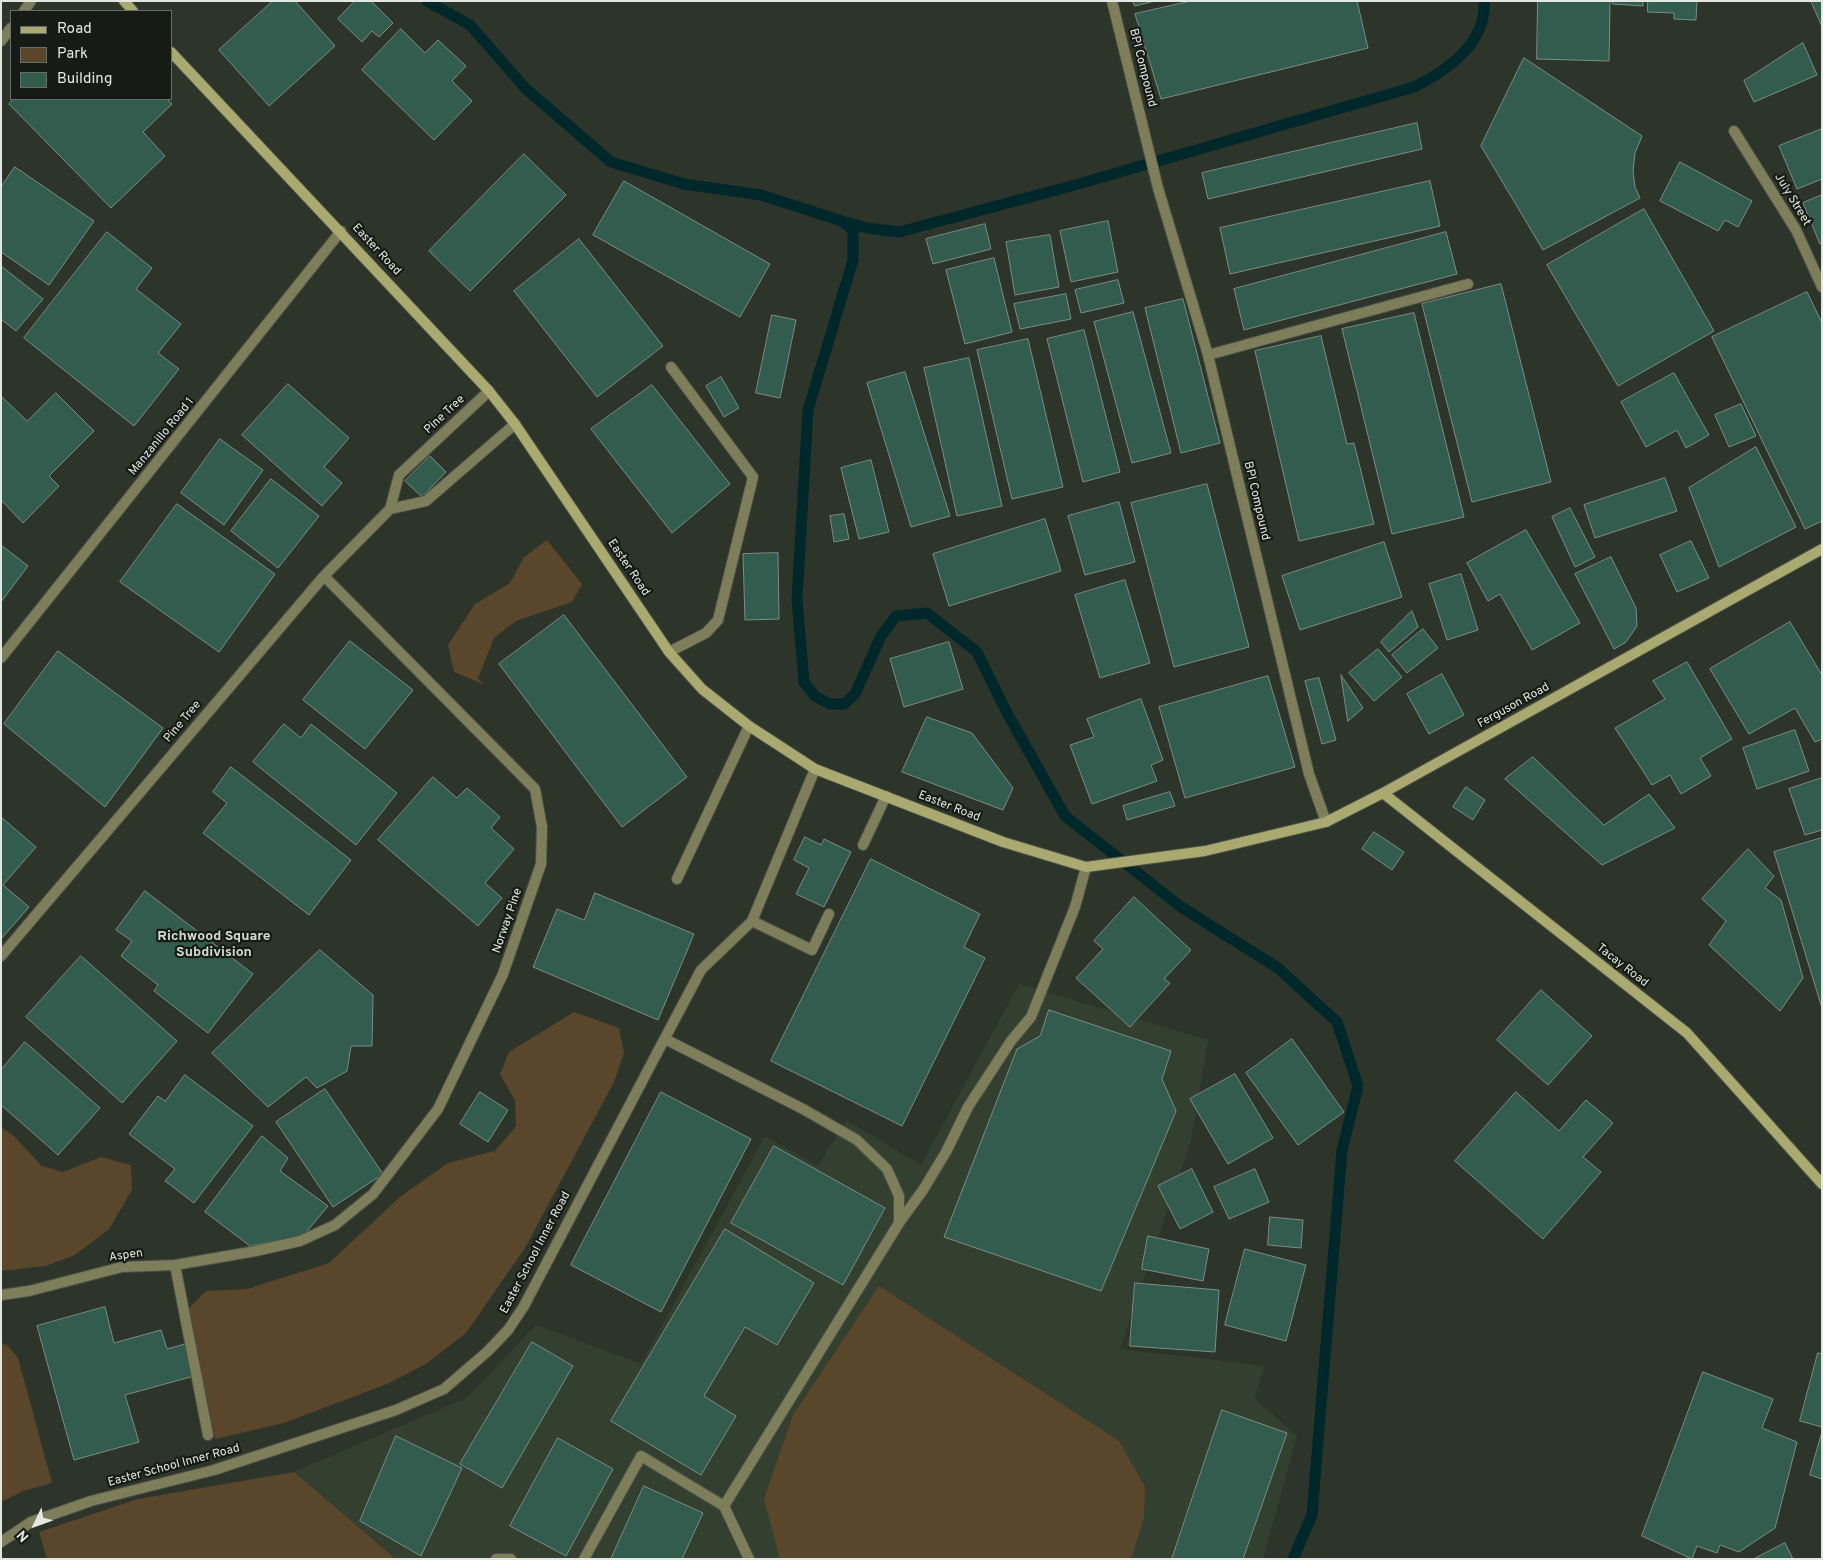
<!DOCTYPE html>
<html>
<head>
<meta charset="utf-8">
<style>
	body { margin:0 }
	#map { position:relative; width:1823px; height:1560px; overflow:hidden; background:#2d352a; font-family:Overpass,sans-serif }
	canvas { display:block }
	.frame { position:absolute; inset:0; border:2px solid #e2e8e1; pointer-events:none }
	.legend { position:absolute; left:10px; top:10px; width:162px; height:90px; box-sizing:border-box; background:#171b16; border:1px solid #686d67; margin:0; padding:6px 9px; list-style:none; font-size:15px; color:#e2e8e1 }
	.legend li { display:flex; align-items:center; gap:10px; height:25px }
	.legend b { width:25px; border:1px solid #686d67 }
	.north { position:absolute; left:10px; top:1500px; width:50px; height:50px; -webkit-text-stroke:4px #171b16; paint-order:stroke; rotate:228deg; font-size:14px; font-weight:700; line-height:20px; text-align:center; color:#e2e8e1 }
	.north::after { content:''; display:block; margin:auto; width:18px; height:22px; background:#e2e8e1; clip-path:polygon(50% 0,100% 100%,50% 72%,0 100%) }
</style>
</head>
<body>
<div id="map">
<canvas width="1823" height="1560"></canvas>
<div class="frame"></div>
<ul class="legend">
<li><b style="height:6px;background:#aaa970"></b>Road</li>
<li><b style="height:14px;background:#5a462a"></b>Park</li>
<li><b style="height:14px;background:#315c4e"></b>Building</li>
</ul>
<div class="north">N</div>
</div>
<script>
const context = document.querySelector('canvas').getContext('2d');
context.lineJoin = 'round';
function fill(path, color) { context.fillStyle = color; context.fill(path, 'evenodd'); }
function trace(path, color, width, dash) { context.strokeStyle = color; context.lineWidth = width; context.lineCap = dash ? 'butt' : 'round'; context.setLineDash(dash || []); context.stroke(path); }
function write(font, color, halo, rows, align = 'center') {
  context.font = font + ' Overpass,sans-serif'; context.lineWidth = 4.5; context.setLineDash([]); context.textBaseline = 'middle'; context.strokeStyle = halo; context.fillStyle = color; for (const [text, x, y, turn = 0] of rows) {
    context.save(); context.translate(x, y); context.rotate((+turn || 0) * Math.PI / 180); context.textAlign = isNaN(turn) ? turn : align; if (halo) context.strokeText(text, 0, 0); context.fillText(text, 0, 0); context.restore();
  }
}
fill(new Path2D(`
	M1019 984 1208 1040 1191 1141 1120 1349 1265 1366 1254 1398 1297 1436 1263 1559H396L294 1472 468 1397 536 1325 641 1364 765 1136 818 1166 846 1120 921 1165Z`), '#334030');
fill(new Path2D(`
	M547 540 582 584 572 602 516 621 494 638 478 678 483 684 454 672 448 645 475 604 510 583 524 557Z
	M574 1012 619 1028 624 1053 614 1082 525 1248 466 1333 426 1364 387 1384 284 1423 215 1439 188 1309 206 1291 247 1289 329 1263 400 1197 448 1163 495 1151 516 1126 515 1101 500 1074 509 1052Z
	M1 1127 14 1136 42 1166 63 1172 101 1157 131 1165 132 1190 109 1229 75 1255 46 1266 1 1271Z
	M879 1286 1119 1441 1145 1487 1144 1518 1131 1559H780L764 1499 793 1415Z
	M1 1343 7 1345 18 1358 52 1483 23 1491 1 1502Z
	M294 1472 396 1559H47L39 1532 138 1499Z`), '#5a462a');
trace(new Path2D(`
	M427 1 470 25 526 89 611 162 684 184 761 195 842 221 853 230V260L808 410 797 599 804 682 815 696 830 704H844L855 694 881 636 896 616 927 613 977 652 1006 711 1065 816 1181 907 1278 968 1337 1022 1358 1086 1342 1150 1312 1515 1293 1559
	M845 222 867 228 899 232 1075 185 1414 87C1448 70 1487 43 1484 1`), '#00282b', 11);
const building = new Path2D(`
	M273 1H295L335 46 269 106 219 50Z
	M355 1H371L393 23 379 37 372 31 362 42 338 19Z
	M1133 1H1155L1135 6Z
	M1191 1H1357L1368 48 1161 99 1135 14Z
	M1538 1H1610L1609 61 1537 59Z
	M1613 1H1643V6L1613 4Z
	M1648 1H1697L1696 20 1674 19V13L1648 12Z
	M1811 1H1822V26Z
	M401 29 425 53 438 40 466 66 452 81 472 101 434 140 362 70Z
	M1803 43 1817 75 1754 102 1744 81Z
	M1524 58 1642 136 1635 153 1633 171 1635 187 1640 198 1543 250 1481 146Z
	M14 99H167L172 104 143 132 165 156 111 208 9 104Z
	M1417 123 1422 149 1208 199 1202 173Z
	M1822 129V179L1797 189 1779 146Z
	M524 154 566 195 470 291 429 251Z
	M1680 162 1752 201 1738 227 1725 220 1718 231 1660 201Z
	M15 167 94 221 49 285 1 252V187Z
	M624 181 770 264 740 317 593 235Z
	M1430 181 1440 226 1230 274 1220 228Z
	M1822 195V243L1820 244 1803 203Z
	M1644 209 1714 331 1618 386 1547 265Z
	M1108 221 1118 272 1071 282 1060 231Z
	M985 224 991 249 933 264 926 239Z
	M107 232 152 268 136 289 181 324 158 353 179 369 134 426 24 338Z
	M1446 232 1457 274 1244 330 1234 289Z
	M1050 235 1059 287 1015 295 1006 242Z
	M579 239 663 346 597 397 514 291Z
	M994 258 1012 332 965 344 946 270Z
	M1 266 43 299 16 331 1 319Z
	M1118 280 1124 303 1081 313 1075 290Z
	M1501 284 1551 482 1472 502 1422 304Z
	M1807 292 1822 323V521L1805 529 1712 337Z
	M1066 294 1071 319 1020 329 1014 304Z
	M1183 299 1220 443 1181 453 1145 308Z
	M1133 312 1171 453 1132 463 1094 322Z
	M1414 313 1464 517 1392 534 1342 329Z
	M772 315 796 320 780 398 756 393Z
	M1084 330 1120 472 1083 482 1047 339Z
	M1321 336 1347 444 1354 443 1374 524 1299 541 1255 351Z
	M1028 339 1063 487 1012 499 977 350Z
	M969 358 1002 506 957 516 924 368Z
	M905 372 950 516 911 527 867 383Z
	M1674 373 1709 435 1686 448 1677 430 1646 447 1621 402Z
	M721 377 739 408 724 417 706 386Z
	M288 384 349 438 324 467 342 483 322 506 242 435Z
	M652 385 730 484 672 533 591 429Z
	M56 393 94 431 49 476 59 486 23 523 1 500V396L27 421Z
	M1741 404 1756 436 1729 447 1715 415Z
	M220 439 263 470 224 525 181 493Z
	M1756 447 1796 527 1719 567 1689 488Z
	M430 456 446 472 422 497 405 481Z
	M871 460 889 532 859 539 841 468Z
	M1665 478 1677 511 1595 538 1584 505Z
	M271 479 319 516 278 568 231 531Z
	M1207 484 1249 647 1174 667 1131 503Z
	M1119 502 1135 562 1085 575 1068 516Z
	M177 504 275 574 219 652 120 582Z
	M1570 508 1595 557 1575 567 1552 517Z
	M844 514 849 539 834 542 830 516Z
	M1045 519 1061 571 949 606 933 554Z
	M1526 530 1580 623 1532 650 1500 594 1488 601 1467 563Z
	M1691 541 1709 578 1677 592 1660 555Z
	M1384 542 1402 597 1300 630 1282 576Z
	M1 545 28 566 1 602Z
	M778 553 779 619 745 620 743 554Z
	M1611 557 1636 608 1637 626 1626 642 1614 649 1575 574Z
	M1461 574 1478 630 1447 640 1429 584Z
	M1125 580 1150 663 1100 678 1075 595Z
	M1412 611 1418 627 1389 652 1381 642Z
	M564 615 687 777 622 827 499 664Z
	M1790 622 1822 675V739L1815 742 1795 708 1749 734 1710 669Z
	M1423 629 1438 648 1407 673 1392 655Z
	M350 641 413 690 365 749 303 700Z
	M949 642 963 689 904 707 890 659Z
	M1378 649 1402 677 1374 701 1349 673Z
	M58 651 163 728 105 807 4 724Z
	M1687 662 1732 739 1700 758 1711 776 1681 794 1670 775 1652 785 1615 728 1665 699 1653 681Z
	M1442 674 1464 715 1429 734 1407 694Z
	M1341 675 1363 708 1348 721Z
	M1268 676 1295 767 1185 798 1159 707Z
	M1319 678 1336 740 1322 744 1305 681Z
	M1141 699 1163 760 1151 765 1157 781 1092 804 1070 745 1094 737 1087 719Z
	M927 717 972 733 1013 788 1003 810 902 772Z
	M284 724 301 738 311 724 397 793 356 845 253 762Z
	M1795 730 1809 771 1757 789 1743 748Z
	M1533 757 1604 825 1649 794 1675 828 1602 865 1505 779Z
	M231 767 351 860 309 915 203 833 227 803 213 792Z
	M433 777 457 798 467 788 500 817 491 828 514 849 485 883 502 898 478 926 378 840Z
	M1822 778V830L1805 835 1789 789Z
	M1466 787 1485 800 1473 820 1453 807Z
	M1170 792 1175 806 1127 820 1123 806Z
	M1 817 36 847 3 885 29 907 1 939Z
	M1374 832 1404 852 1392 870 1362 849Z
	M805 837 821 845 824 839 851 852 824 907 796 894 809 868 794 860Z
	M1822 838V1008L1774 852Z
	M1748 849 1774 876 1765 888 1781 900 1803 978 1780 1011 1709 945 1726 921 1702 899Z
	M871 859 980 914 964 947 985 958 902 1126 771 1061Z
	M145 891 253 974 208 1033 154 991 158 985 121 956 132 941 116 930Z
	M595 893 694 934 658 1020 533 967 557 909 584 920Z
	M1134 897 1191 950 1164 979 1170 983 1130 1027 1076 978 1103 949 1094 941Z
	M320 950 373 995 372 1046H351L347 1071 317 1088 306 1077 268 1107 212 1053Z
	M81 956 177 1041 122 1103 26 1017Z
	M1541 990 1592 1036 1548 1085 1497 1040Z
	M1049 1010 1171 1051 1162 1079 1176 1111 1101 1291 944 1237 1017 1049 1040 1036Z
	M1292 1039 1344 1112 1298 1145 1246 1073Z
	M25 1042 100 1108 58 1155 1 1105V1070Z
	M1235 1074 1273 1138 1228 1164 1190 1099Z
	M185 1075 253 1126 194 1203 165 1181 175 1169 129 1134 158 1096 165 1101Z
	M325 1089 383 1174 333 1207 276 1122Z
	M480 1092 508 1110 488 1142 460 1124Z
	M661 1092 751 1139 661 1312 571 1265Z
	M1516 1092 1559 1131 1586 1100 1613 1123 1583 1157 1601 1172 1543 1239 1455 1161Z
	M262 1136 288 1158 280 1171 328 1206 303 1236 250 1246 205 1212Z
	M774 1146 885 1208 843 1285 731 1223Z
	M1192 1169 1213 1212 1180 1229 1158 1186Z
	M1255 1169 1269 1202 1229 1219 1214 1187Z
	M1270 1217 1303 1220 1301 1248 1268 1245Z
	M725 1229 814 1283 777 1345 745 1327 704 1396 736 1416 701 1475 611 1421Z
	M1148 1236 1209 1249 1203 1281 1142 1269Z
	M1245 1249 1306 1265 1286 1341 1225 1325Z
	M1135 1283 1219 1290 1215 1352 1130 1346Z
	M105 1307 114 1343 161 1330 167 1349 185 1344 194 1376 125 1395 139 1442 74 1460 37 1326Z
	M532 1342 573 1366 502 1488 460 1464Z
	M1818 1353 1822 1354V1427L1800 1421Z
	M1703 1372 1773 1399 1762 1428 1797 1442 1775 1528 1739 1552 1720 1545 1717 1553 1697 1546 1692 1559 1642 1536Z
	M1222 1410 1287 1433 1243 1559H1172Z
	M1822 1432V1479L1810 1475Z
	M396 1436 462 1468 421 1556 360 1521Z
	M558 1438 613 1469 566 1556 510 1526Z
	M644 1486 703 1513 682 1559H611Z
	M1785 1543 1793 1559H1754Z`);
fill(building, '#315c4e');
trace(building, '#7c8d86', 1);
const service = new Path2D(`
	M1112 1 1158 188 1208 355 1309 774 1326 822
	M1208 355 1468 284
	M669 652 706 633 718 620 753 477 671 367
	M863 845 886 796
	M677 879 749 726
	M752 921 812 950 829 914
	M657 1053 701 970 752 921 815 769
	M899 1223 923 1190 946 1152 968 1107 1011 1041 1031 1017 1075 907 1086 867
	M724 1506 749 1559
	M496 1559H511
	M584 1559 641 1456 724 1506 899 1223V1196L887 1169 857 1140 803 1109 665 1039`);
const minor = new Path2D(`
	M24 11 31 1
	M1 41 11 28
	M1734 131 1796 230 1822 287
	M390 509 426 501 515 424
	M1 658 341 231
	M1 956 324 576 390 509 399 475 489 391
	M175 1265 208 1435
	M1 1295 29 1291 122 1267 175 1265 256 1251 300 1241 335 1225 373 1194 438 1109 503 974 541 864 542 827 535 789 324 576
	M1 1542 31 1522 91 1501 214 1470 396 1410 444 1389 488 1351 508 1330 524 1306 657 1053`);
const secondary = new Path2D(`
	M124 1 133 11
	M171 52 489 391 515 424 669 652 702 689 749 726 815 769 1003 842 1086 867 1205 851 1326 822 1383 793 1822 549
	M1383 793 1687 1033 1822 1184`);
trace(service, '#4a5247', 12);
trace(minor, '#4a5247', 12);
trace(secondary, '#4a5247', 12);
trace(service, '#7f7e5b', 10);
trace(minor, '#7f7e5b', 10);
trace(secondary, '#aaa970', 10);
write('12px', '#e2e8e1', '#171b16', [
	["BPI Compound",1142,68,76],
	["July Street",1792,200,59],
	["Easter Road",376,250,47],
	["Pine Tree",445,415,-43],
	["Manzanillo Road 1",162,437,-51],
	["BPI Compound",1256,501,77],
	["Easter Road",628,568,56],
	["Ferguson Road",1514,706,-29],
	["Pine Tree",183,722,-50],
	["Easter Road",949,807,21],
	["Norway Pine",508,921,-71],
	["Tacay Road",1622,966,38],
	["Easter School Inner Road",536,1253,-62],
	["Aspen",126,1256,-8],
	["Easter School Inner Road",174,1466,-15]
]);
write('bold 14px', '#d2ddcf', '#171b16', [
	["Richwood Square",214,937],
	["Subdivision",214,953]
]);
</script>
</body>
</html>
